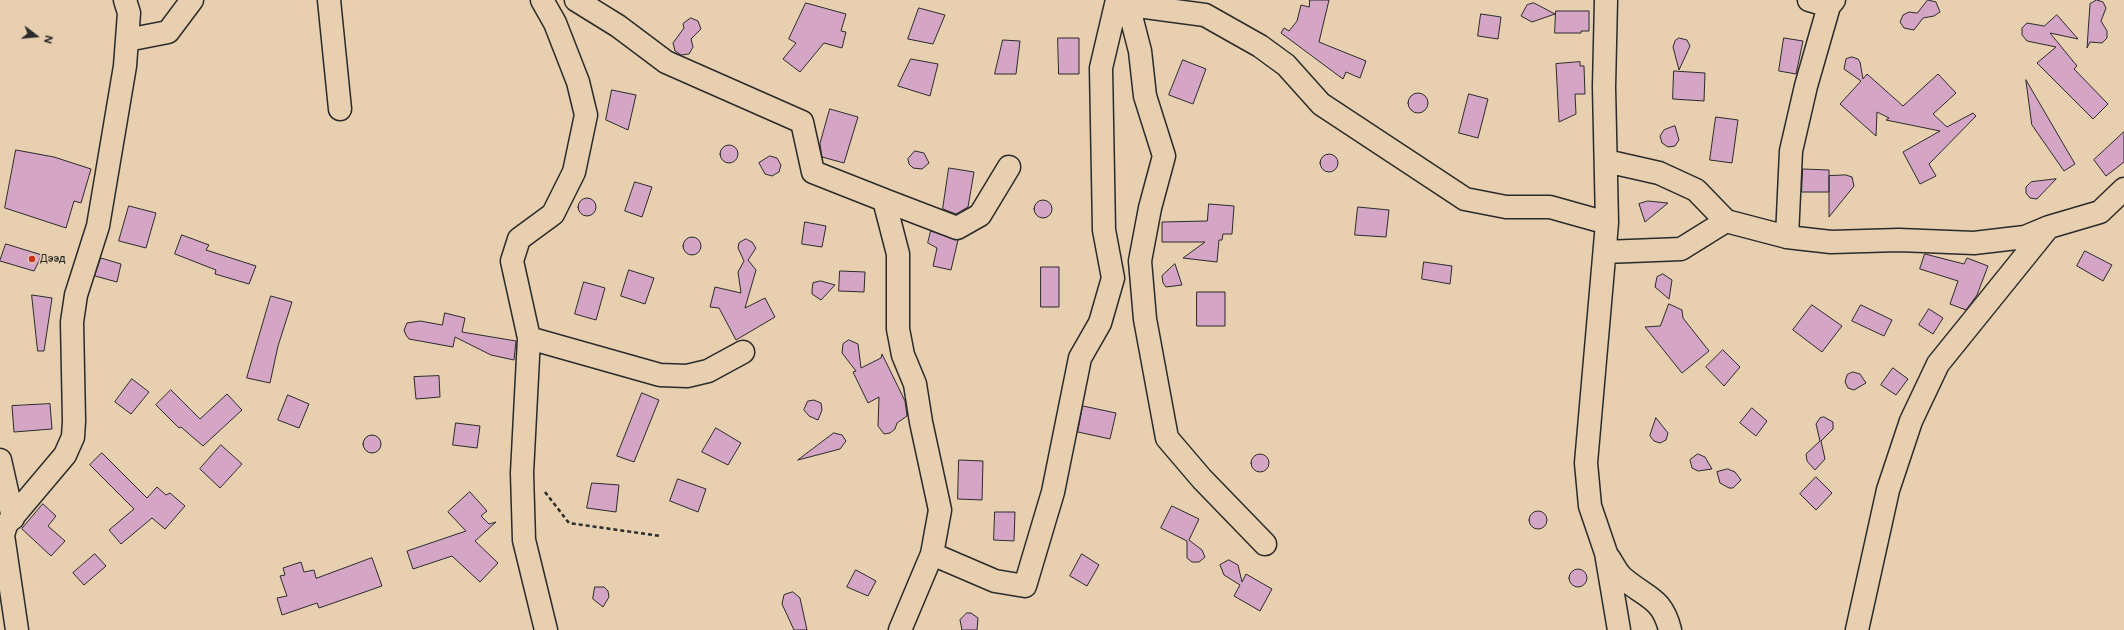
<!DOCTYPE html>
<html>
<head>
<meta charset="utf-8">
<style>
	body { margin:0 }
	#map { position:relative; width:2124px; height:630px; overflow:hidden; background:#e7cfaf; font-family:"Balsamiq Sans",sans-serif }
	canvas { display:block }
	.north { position:absolute; left:16px; top:16px; width:40px; height:40px; -webkit-text-stroke:3px #e7cfaf; paint-order:stroke; rotate:106deg; font-size:11px; font-weight:700; line-height:16px; text-align:center; color:#2b2b2b }
	.north::after { content:''; display:block; margin:auto; width:14px; height:18px; background:#2b2b2b; clip-path:polygon(50% 0,100% 100%,50% 72%,0 100%) }
</style>
</head>
<body>
<div id="map">
<canvas width="2124" height="630"></canvas>
<div class="north">N</div>
</div>
<script>
const context = document.querySelector('canvas').getContext('2d');
context.lineJoin = 'round';
function fill(path, color) { context.fillStyle = color; context.fill(path, 'evenodd'); }
function trace(path, color, width, dash) { context.strokeStyle = color; context.lineWidth = width; context.lineCap = dash ? 'butt' : 'round'; context.setLineDash(dash || []); context.stroke(path); }
function write(font, color, halo, rows, align = 'center') {
  context.font = font + ' "Balsamiq Sans",sans-serif'; context.lineWidth = 3; context.setLineDash([]); context.textBaseline = 'middle'; context.strokeStyle = halo; context.fillStyle = color; for (const [text, x, y, turn = 0] of rows) {
    context.save(); context.translate(x, y); context.rotate((+turn || 0) * Math.PI / 180); context.textAlign = isNaN(turn) ? turn : align; if (halo) context.strokeText(text, 0, 0); context.fillText(text, 0, 0); context.restore();
  }
}
const building = new Path2D(`
	M1310 0H1329L1319 42 1366 61 1360 78 1346 72 1343 79 1281 33 1284 28 1289 31 1297 21 1301 5 1309 7Z
	M1928 0 1936 2 1940 12 1934 16 1923 18 1914 30 1904 28 1900 22 1903 15 1909 12 1917 13Z
	M2097 0 2103 2 2106 8 2101 21 2107 31V38L2102 43 2090 42 2087 48 2090 4Z
	M806 3 846 14 841 31 846 32 842 48 824 43 800 72 783 59 796 43 789 39Z
	M1534 3 1555 14 1532 22 1521 16 1527 5Z
	M919 8 945 15 933 44 908 39Z
	M1556 11H1589V31H1581V33H1555Z
	M1481 14 1501 17 1498 39 1478 36Z
	M2057 15 2078 39 2050 33 2077 66 2074 69 2108 104 2093 119 2037 63 2056 47 2027 41 2022 35V28L2027 23 2044 26Z
	M691 18 698 21 701 29 691 39 693 47 689 54 681 55 675 51 673 43 684 28 683 24Z
	M1058 38H1079V74H1059Z
	M1679 38 1687 40 1690 46 1679 70 1673 47 1675 41Z
	M1784 38 1803 41 1796 74 1779 71Z
	M1003 40 1020 41 1016 74H995Z
	M1852 57 1858 59 1860 62 1863 79 1867 74 1903 106 1938 74 1956 93 1933 114 1947 127 1973 113 1976 116 1929 164 1936 176 1920 184 1903 152 1940 131 1886 120 1889 118 1877 112 1876 136 1840 104 1861 81 1844 69 1846 59Z
	M911 59 938 64 930 96 898 86Z
	M1183 60 1206 69 1193 104 1169 95Z
	M1580 62V66H1584L1585 94H1575L1576 114 1559 122 1556 64Z
	M1674 71 1705 73 1704 101 1673 99Z
	M2026 80 2075 164 2064 171 2032 125Z
	M612 90 636 95 628 130 606 120Z
	M1408 103a10 10 0 1 1 20 0a10 10 0 1 1-20 0Z
	M1469 94 1488 99 1478 138 1459 133Z
	M830 109 858 117 844 163 822 157 820 144Z
	M1716 117 1738 120 1732 163 1710 160Z
	M1675 126 1679 140 1675 146 1668 147 1662 143 1660 136 1664 130Z
	M2124 132V162L2106 176 2094 160Z
	M720 154a9 9 0 1 1 18 0a9 9 0 1 1-18 0Z
	M16 150 54 157 91 169 81 203 74 201 66 228 5 208Z
	M915 151 924 153 929 163 922 169 913 168 909 164 908 159Z
	M1320 163a9 9 0 1 1 18 0a9 9 0 1 1-18 0Z
	M770 156 777 158 781 165 779 172 772 176 765 174 759 163Z
	M949 168 974 172 968 207 956 214 943 209Z
	M1803 169 1829 170V192H1802Z
	M1846 175 1852 177 1854 186 1829 217V176Z
	M2056 179 2037 199 2030 198 2026 193V187L2031 182Z
	M635 182 652 187 642 217 625 211Z
	M578 207a9 9 0 1 1 18 0a9 9 0 1 1-18 0Z
	M1034 209a9 9 0 1 1 18 0a9 9 0 1 1-18 0Z
	M1648 201 1668 203 1645 222 1639 204Z
	M1209 204 1234 206 1232 234H1223L1222 240H1219L1217 262 1183 258 1205 242H1162V222L1207 221Z
	M129 206 156 213 146 248 119 241Z
	M1358 207 1389 210 1386 237 1355 235Z
	M805 222 826 226 822 247 802 244Z
	M931 231 958 240 951 270 933 266 937 248 928 243Z
	M182 235 209 245 206 250 256 266 249 284 215 274 216 270 175 254Z
	M683 246a9 9 0 1 1 18 0a9 9 0 1 1-18 0Z
	M746 239 752 242 756 248 748 260 756 270 745 308 765 298 775 317 736 340 719 308 710 307 715 287 741 293 738 272 744 261 738 248 739 243Z
	M6 244 42 255 34 271 0 261Z
	M2085 251 2112 265 2103 281 2077 266Z
	M1925 254 1964 264 1967 258 1988 266 1977 295 1966 310 1950 304 1958 281 1920 269Z
	M101 258 121 264 117 282 95 276Z
	M1424 262 1452 266 1450 284 1422 279Z
	M1175 264 1182 285 1166 287 1163 283 1162 276Z
	M1041 267H1059V307H1041Z
	M629 270 654 278 645 304 621 296Z
	M840 271 865 272 864 292 839 291Z
	M1663 274 1672 280 1669 299 1655 287 1657 277Z
	M821 281 835 285 821 300 812 294V290L813 283Z
	M584 282 605 288 596 320 575 314Z
	M1197 292H1225V326H1197Z
	M32 295 52 298 44 351H38Z
	M271 296 292 302 278 346 270 383 247 378Z
	M1669 304 1682 310 1683 318 1709 351 1682 373 1645 327 1660 326Z
	M1812 305 1842 326 1822 352 1793 330Z
	M1861 305 1892 320 1884 336 1852 321Z
	M1929 309 1943 318 1933 334 1919 325Z
	M445 313 465 318 462 332 516 341 514 360 491 355 455 337 453 347 409 339 406 335 404 330 407 323 420 321 442 325Z
	M849 340 858 344 861 368 881 358 882 354 905 401 907 416 897 423 895 429 890 433 884 434 878 426 879 397 868 403 853 372 856 371 842 353 843 344Z
	M1723 350 1740 367 1724 386 1706 367Z
	M1893 368 1908 379 1896 395 1881 385Z
	M1853 372 1860 374 1866 383 1854 390 1848 388 1845 382 1847 375Z
	M439 376 440 397 416 399 414 377Z
	M132 379 149 392 131 414 115 402Z
	M171 390 200 419 227 394 242 410 203 446 181 427 179 428 156 405Z
	M642 393 659 400 634 462 617 456Z
	M288 395 309 404 299 428 278 420Z
	M808 401 814 400 821 403 822 410 818 420 809 416 804 410Z
	M50 404 52 429 14 432 12 406Z
	M1083 406 1116 413 1110 439 1078 432Z
	M1752 408 1767 421 1756 436 1740 423Z
	M1824 417 1833 422V429L1821 441 1825 459 1815 470 1807 461 1806 454 1820 441 1816 424 1820 418Z
	M1656 418 1668 433 1666 440 1660 443 1654 441 1650 436Z
	M456 423 480 426 477 448 453 445Z
	M716 428 741 443 728 465 702 452Z
	M834 433 842 435 846 441 840 449 798 460Z
	M363 444a9 9 0 1 1 18 0a9 9 0 1 1-18 0Z
	M221 445 242 464 220 488 200 469Z
	M102 453 147 498 157 487 166 495 170 493 185 506 165 529 152 518 121 544 109 530 134 509 90 465Z
	M1698 454 1705 457 1712 469 1698 471 1692 468 1690 460Z
	M1251 463a9 9 0 1 1 18 0a9 9 0 1 1-18 0Z
	M959 460 983 461 982 500 958 499Z
	M1728 469 1735 472 1741 480 1733 488H1729L1720 483 1717 472Z
	M1816 477 1832 493 1816 510 1800 494Z
	M678 479 706 489 698 512 670 501Z
	M592 483 619 485 616 512 587 508Z
	M470 492 487 511 481 516 489 524 496 522 475 541 498 563 480 582 452 556 413 569 407 551 466 531 448 512Z
	M43 504 56 516 48 526 65 541 51 556 22 529Z
	M1172 506 1199 519 1189 540 1202 550 1205 557 1199 562H1192L1187 558V541L1161 528Z
	M1529 520a9 9 0 1 1 18 0a9 9 0 1 1-18 0Z
	M995 512H1015L1014 541 994 540Z
	M95 554 106 566 84 585 73 573Z
	M1082 554 1099 565 1087 586 1070 576Z
	M372 558 382 586 319 608 317 603 282 615 277 598 287 596 280 576 285 575 283 568 301 562 304 572 314 570 316 578Z
	M1229 560 1238 565 1242 582 1246 574 1272 589 1260 611 1234 596 1240 585 1224 575 1220 565Z
	M1569 578a9 9 0 1 1 18 0a9 9 0 1 1-18 0Z
	M856 570 876 581 868 596 847 587Z
	M595 587H604L608 591 609 597 603 607 593 599Z
	M793 592 800 598 807 630H794L782 604 784 595Z
	M967 613H971L978 618 977 630H962L960 620Z`);
fill(building, '#d4a5c5');
trace(building, '#2b2b2b', 1);
const minor = new Path2D(`
	M329 0 340 109
	M542 0 555 23 578 82 586 115 574 172 553 214 519 239 512 261 529 338 522 473 524 540 546 630
	M576 0 618 26 666 62 802 122 813 172 884 200 898 254V329L903 355 915 384 921 422 940 510 932 554 900 630
	M1120 0 1132 20 1140 51 1145 96 1164 156 1150 208 1140 261 1145 319 1167 438 1202 479 1265 544
	M1606 0 1604 87 1607 223 1586 463 1590 506 1606 553 1619 630
	M1809 0 1829 6 1834 0
	M1123 4 1205 15 1260 46 1286 65 1321 104 1465 199 1506 207H1550L1607 223
	M127 40 168 32 192 0
	M1606 161 1659 173 1696 190 1726 221 1787 237 1831 242 1899 240 1974 243 2025 237 2049 227 2100 212 2124 189
	M884 200 957 228 980 215 1009 167
	M1787 237 1791 151 1806 86 1829 6
	M1605 252 1681 249 1726 221
	M529 338 660 375 687 376 708 371 743 352
	M0 460 13 518
	M932 554 995 581 1025 586 1053 492 1080 358 1100 323 1113 278 1104 230 1101 68 1117 0
	M1609 558C1613 564 1617 573 1623 578 1646 598 1662 597 1670 630
	M17 630 3 535 6 525 65 455 73 437 74 421 72 322 76 295 98 226 125 66 129 13 125 0
	M1857 630 1888 490 1911 421 1938 364 2047 229`);
trace(minor, '#2b2b2b', 25);
trace(new Path2D(`
	M545 492 569 523 660 536`), '#2b2b2b', 2.5, [4, 3]);
trace(minor, '#e7cfaf', 22);
for (const [x, y, r, color] of [
	[32,259,4,"#c8321e"]
]) { const dot = new Path2D(); dot.arc(x, y, r, 0, 2 * Math.PI); context.fillStyle = color; context.fill(dot); trace(dot, '#e7cfaf', 1.5); }
write('11px', '#2b2b2b', '#e7cfaf', [
	["Дээд",40,259]
], 'left');
</script>
</body>
</html>
